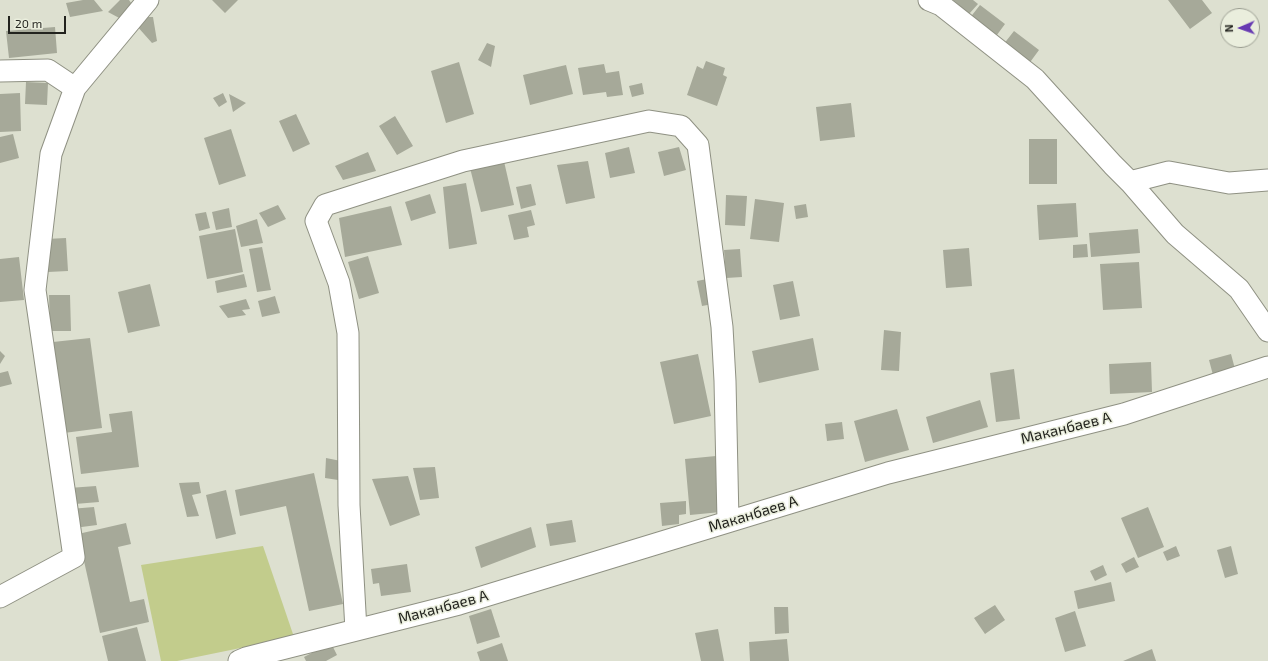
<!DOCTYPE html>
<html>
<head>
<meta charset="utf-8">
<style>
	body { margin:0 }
	#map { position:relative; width:1268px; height:661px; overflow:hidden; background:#dde0d0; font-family:"Exo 2",sans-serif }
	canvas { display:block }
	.north { position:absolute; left:1220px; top:8px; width:40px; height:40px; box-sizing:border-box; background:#eaeedd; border:1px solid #9a9d91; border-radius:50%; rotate:268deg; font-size:11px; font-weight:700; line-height:16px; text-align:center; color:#22231e }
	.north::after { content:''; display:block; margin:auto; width:14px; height:18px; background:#673ab2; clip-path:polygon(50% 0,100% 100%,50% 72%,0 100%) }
	.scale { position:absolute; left:8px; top:16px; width:58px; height:18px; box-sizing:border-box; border:2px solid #22231e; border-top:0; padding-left:5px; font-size:12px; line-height:14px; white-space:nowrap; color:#22231e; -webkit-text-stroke:3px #eaeedd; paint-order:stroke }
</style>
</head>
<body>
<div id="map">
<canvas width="1268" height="661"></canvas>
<div class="north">N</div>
<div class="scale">20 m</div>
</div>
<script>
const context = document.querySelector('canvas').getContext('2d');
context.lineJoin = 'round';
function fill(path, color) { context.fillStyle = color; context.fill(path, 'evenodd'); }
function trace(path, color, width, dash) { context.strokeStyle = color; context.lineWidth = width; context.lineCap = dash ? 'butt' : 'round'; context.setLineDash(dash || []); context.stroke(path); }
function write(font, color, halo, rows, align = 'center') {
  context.font = font + ' "Exo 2",sans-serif'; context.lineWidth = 3; context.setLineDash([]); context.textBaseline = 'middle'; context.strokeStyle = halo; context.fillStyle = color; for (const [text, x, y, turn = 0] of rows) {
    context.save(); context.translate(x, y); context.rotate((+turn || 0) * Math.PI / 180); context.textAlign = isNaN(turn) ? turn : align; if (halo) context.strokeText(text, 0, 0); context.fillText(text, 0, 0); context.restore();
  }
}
fill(new Path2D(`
	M263 546 294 637 177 661H161L141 565Z`), '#c2cc8c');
fill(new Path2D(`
	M83 0H94L103 11 70 17 66 3Z
	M120 0H129L134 7 123 20 108 12Z
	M212 0H238L225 13Z
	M953 0H973L978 4 969 14Z
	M1168 0H1202L1212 13 1190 29Z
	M980 5 1005 24 994 39 969 19Z
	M137 17H153L157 41 152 43 136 25Z
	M55 27 57 53 9 58 6 31Z
	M1014 31 1039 50 1028 65 1003 45Z
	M487 43 495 46 491 67 478 60Z
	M706 61 725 68 723 75 727 77 717 106 687 95 697 66 703 69Z
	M459 62 474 114 446 123 431 71Z
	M604 64 606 73 619 71 623 95 607 97 606 92 583 95 578 68Z
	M566 65 573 94 530 105 523 75Z
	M26 82 48 83 47 105 25 104Z
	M642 83 644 94 632 97 629 86Z
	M20 93 21 131 0 132V94Z
	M223 93 227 102 219 107 213 98Z
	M229 94 246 103 233 112Z
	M851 103 855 137 820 141 816 107Z
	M296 114 310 144 293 152 279 121Z
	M395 116 413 146 397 155 379 126Z
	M231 129 246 176 219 185 204 138Z
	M13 134 19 158 0 163V137Z
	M1029 139H1057V184H1029Z
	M629 147 635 173 610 178 605 153Z
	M679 147 686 170 664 176 658 152Z
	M368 152 376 171 343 180 335 166Z
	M503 157 514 205 481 212 469 164Z
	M588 161 595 198 566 204 557 165Z
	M466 183 477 244 449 249 443 187Z
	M531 184 536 205 521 209 516 187Z
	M430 194 436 213 411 221 405 202Z
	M726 195 747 196 745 226 725 225Z
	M755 199 784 203 779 242 750 239Z
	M1076 203 1078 237 1039 240 1037 205Z
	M806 204 808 217 796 219 794 206Z
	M278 205 286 219 268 227 259 213Z
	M391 206 402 245 345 257 339 218Z
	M229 208 232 227 216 230 212 212Z
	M531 210 535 225 527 227 529 237 514 240 508 215Z
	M206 212 210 228 199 231 195 214Z
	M257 219 263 243 241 247 236 226Z
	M235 229 243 272 207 279 199 236Z
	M1138 229 1140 253 1091 257 1089 233Z
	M66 238 68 271 48 272 46 239Z
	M1087 244 1088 257 1073 258V245Z
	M262 247 271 290 257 292 249 249Z
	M969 248 972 286 946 288 943 250Z
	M740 249 742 277 726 278 724 250Z
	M368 256 379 293 359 299 348 262Z
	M19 257 24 300 0 302V259Z
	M1139 262 1142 308 1103 310 1100 264Z
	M244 274 247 287 217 293 215 281Z
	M707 279 713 304 702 306 697 281Z
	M793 281 800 316 780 320 773 285Z
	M150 284 160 326 128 333 118 292Z
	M49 295H70L71 331H50Z
	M275 296 280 313 262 317 258 301Z
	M246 299 250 309 242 310 246 315 228 318 219 306Z
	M884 330 901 332 899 371 881 370Z
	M90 338 102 428 64 433 53 342Z
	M813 338 819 370 759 383 752 351Z
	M0 351 5 356 0 364Z
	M698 354 711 416 674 424 660 362Z
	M1231 354 1235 369 1213 375 1209 360Z
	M1151 362 1152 392 1110 394 1109 364Z
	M1014 369 1020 419 996 422 990 373Z
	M8 371 12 384 0 387V373Z
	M980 400 988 427 933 443 926 417Z
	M897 409 909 450 865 462 854 421Z
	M132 411 139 467 81 474 76 437 112 432 109 414Z
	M842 422 844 439 827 441 825 424Z
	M716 456 721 512 690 515 685 459Z
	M326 458 341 461 338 480 325 478Z
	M435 467 439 498 420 500 413 468Z
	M314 473 343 604 309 611 286 506 240 516 235 490Z
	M408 476 420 515 390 526 372 479Z
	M199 482 201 493 192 495 199 516 187 517 179 483Z
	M96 486 99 502 75 504 69 488Z
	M226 490 236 534 216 539 206 495Z
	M686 501V514L679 515V524L662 526 660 503Z
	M94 507 97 525 74 528 70 509Z
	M1148 507 1164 547 1138 558 1121 518Z
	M572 520 576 542 550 546 546 524Z
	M126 523 131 544 118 547 130 602 144 599 149 622 100 633 78 534Z
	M531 527 536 547 481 568 475 547Z
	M1176 546 1180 556 1167 561 1163 552Z
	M1231 546 1238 574 1225 578 1217 550Z
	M1134 557 1139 567 1126 573 1121 564Z
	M407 564 411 592 381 596 379 583 373 584 371 569Z
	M1103 565 1107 575 1095 581 1090 571Z
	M1111 582 1115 601 1078 609 1074 591Z
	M995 605 1005 620 985 634 974 618Z
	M774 607H788L789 633 775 634Z
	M491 609 500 637 477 644 469 616Z
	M1075 611 1086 646 1065 652 1055 618Z
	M137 627 146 661H108L102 636Z
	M718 629 724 661H701L695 633Z
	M787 639 789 661H750L749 642Z
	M331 643 337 655 326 661H306L304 657Z
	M502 643 508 661H480L477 652Z
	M1152 649 1156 661H1123Z`), '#a6a999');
const minor = new Path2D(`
	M929 0 941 5 1035 79 1113 165 1130 182 1175 234 1239 289 1268 331
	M0 71 48 70 75 88
	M1130 182 1169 172 1229 183 1268 180
	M0 597 74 557 35 290 51 154 75 88 148 0
	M356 630 349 505 348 333 339 283 316 221 325 205 463 161 649 121 681 126 698 145 722 327 725 381 728 521
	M239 661 246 658 459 604 888 473 1124 414 1268 367`);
trace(minor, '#8f9183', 23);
trace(minor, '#fff', 21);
write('15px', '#22231e', '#eaeedd', [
	["Маканбаев А",1066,428,-14],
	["Маканбаев А",753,514,-17],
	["Маканбаев А",443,607,-15]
]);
</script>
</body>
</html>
